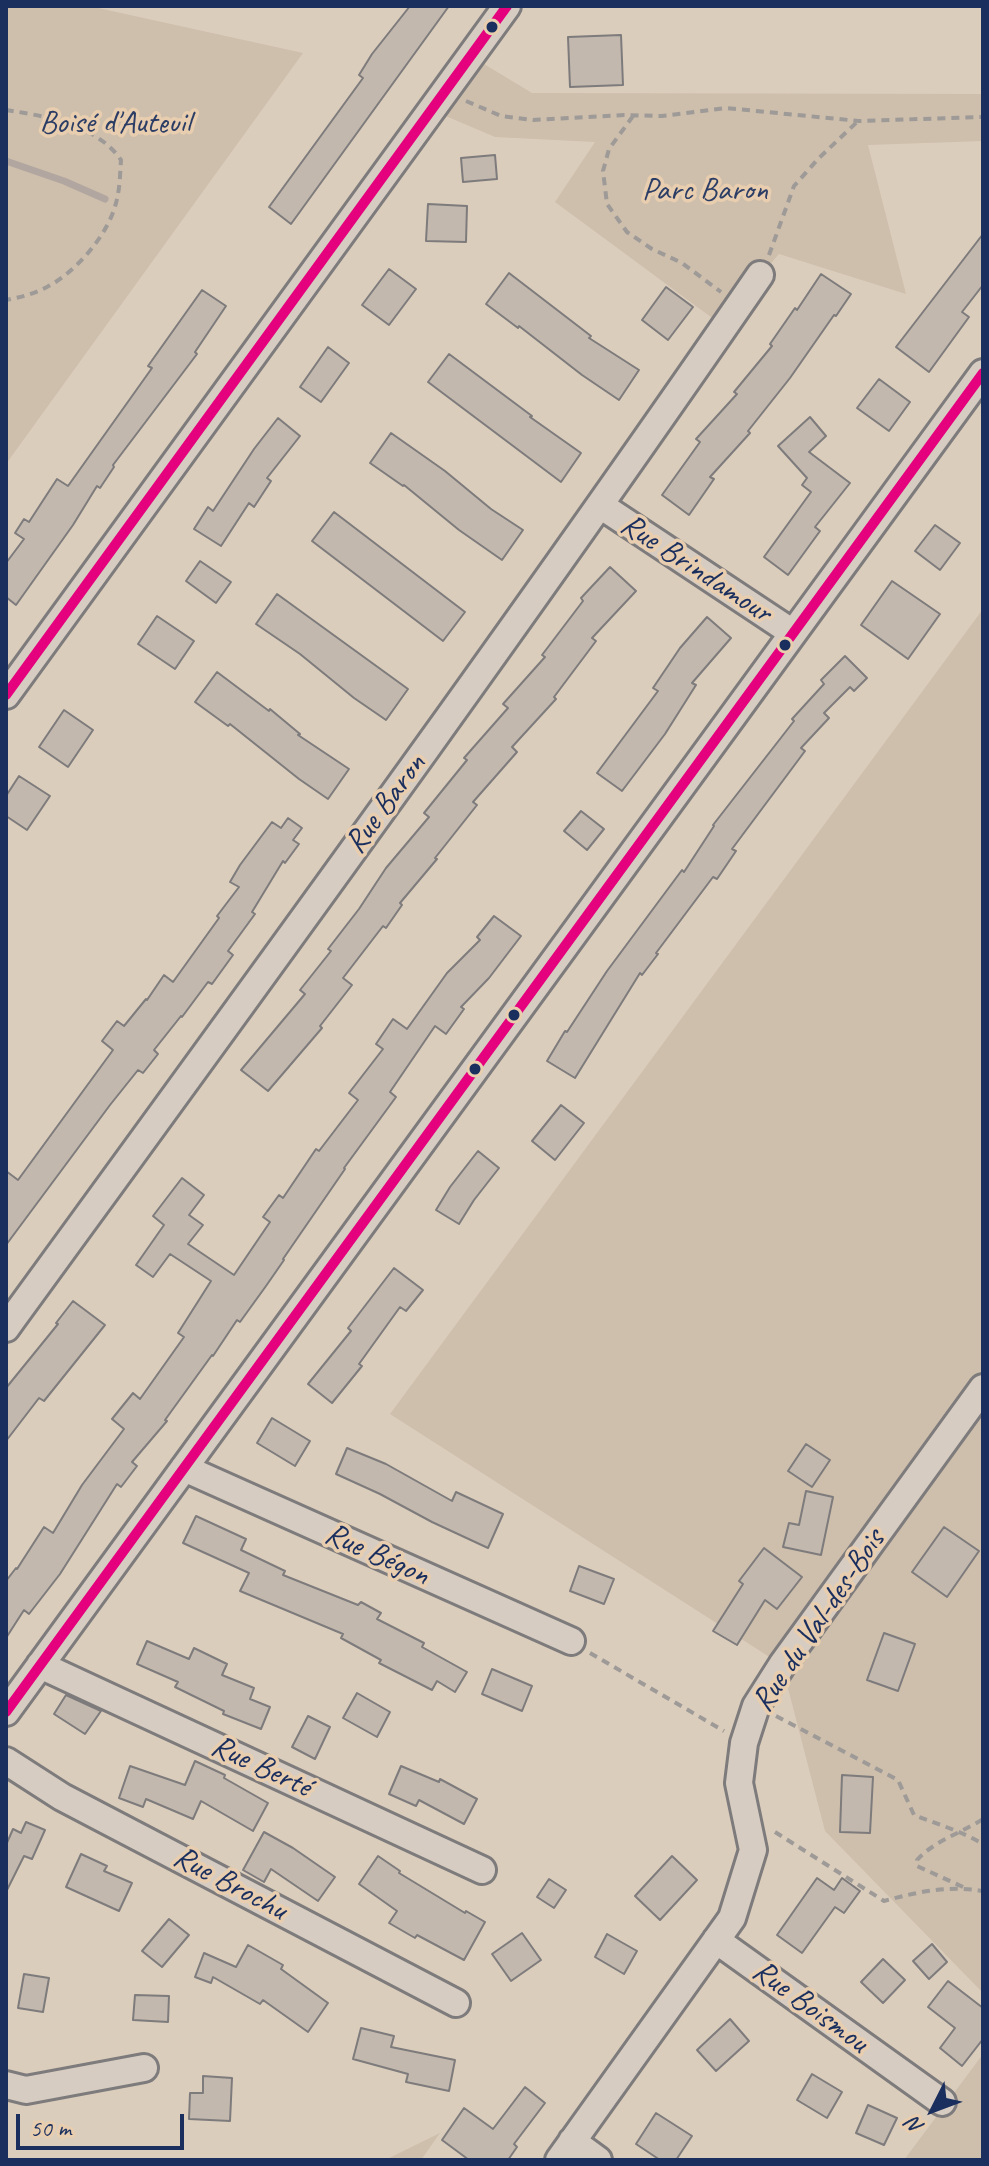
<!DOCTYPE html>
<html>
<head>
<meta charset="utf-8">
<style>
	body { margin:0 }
	#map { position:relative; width:989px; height:2166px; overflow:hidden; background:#dbcdbc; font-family:Caveat,sans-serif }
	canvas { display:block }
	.frame { position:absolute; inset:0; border:8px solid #1b2f5e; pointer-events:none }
	.north { position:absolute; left:893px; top:2070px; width:80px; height:80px; -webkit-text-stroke:6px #e8ceaf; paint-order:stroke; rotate:228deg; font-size:22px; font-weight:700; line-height:32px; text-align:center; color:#1b2f5e }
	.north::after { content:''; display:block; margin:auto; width:28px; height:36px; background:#1b2f5e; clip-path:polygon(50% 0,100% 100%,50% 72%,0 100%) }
	.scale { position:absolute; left:16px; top:2114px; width:168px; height:36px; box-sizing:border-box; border:4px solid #1b2f5e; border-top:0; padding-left:10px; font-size:24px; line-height:28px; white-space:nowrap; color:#1b2f5e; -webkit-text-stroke:6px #e8ceaf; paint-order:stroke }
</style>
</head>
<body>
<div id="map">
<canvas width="989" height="2166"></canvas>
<div class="frame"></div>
<div class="north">N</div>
<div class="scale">50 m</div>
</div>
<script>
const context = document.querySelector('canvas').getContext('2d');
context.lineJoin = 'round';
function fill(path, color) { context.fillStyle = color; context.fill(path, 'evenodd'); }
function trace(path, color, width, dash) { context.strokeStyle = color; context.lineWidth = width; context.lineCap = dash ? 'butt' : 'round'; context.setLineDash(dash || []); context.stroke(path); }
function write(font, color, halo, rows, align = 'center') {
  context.font = font + ' Caveat,sans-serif'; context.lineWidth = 7; context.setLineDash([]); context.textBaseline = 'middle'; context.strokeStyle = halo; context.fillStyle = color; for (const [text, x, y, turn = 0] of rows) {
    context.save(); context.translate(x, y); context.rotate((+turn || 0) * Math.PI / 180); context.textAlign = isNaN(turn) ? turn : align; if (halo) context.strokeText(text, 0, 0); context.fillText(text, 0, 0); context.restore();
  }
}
fill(new Path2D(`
	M6 6H89L303 53 6 464Z
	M479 61 532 93 983 94V141L868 145 906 294 779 254 719 323 555 202 595 142 495 137 441 114Z
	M983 609V1993L825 1831 782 1665 390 1414Z
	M983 2054V2160H904Z
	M440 2133 421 2160H385Z`), '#cebeac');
trace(new Path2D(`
	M6 161 64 181 105 199`), '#b2a7a0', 7);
const building = new Path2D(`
	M410 6H449L291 224 269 207 363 78 359 75 372 54Z
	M621 35 623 85 570 87 568 37Z
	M495 155 497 179 463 182 461 158Z
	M428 204 467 206 466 242 426 241Z
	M983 234V285L962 312 969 317 929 372 896 347Z
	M389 269 416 289 389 325 362 305Z
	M509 273 591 336 589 338 639 370 619 400 582 375 519 326 518 328 486 304Z
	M821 274 851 294 836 316 834 315 790 378 748 431 750 433 710 477 714 479 689 515 662 495 700 442 696 439 737 394 734 392 772 346 770 344 795 308 797 310Z
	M666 287 693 307 668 340 642 320Z
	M202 290 226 306 195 352 197 354 113 465 114 467 100 488 97 486 73 525 16 605 6 597V563L24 539 15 533 24 519 29 522 57 479 68 486 152 368 148 366Z
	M328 347 349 363 321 402 300 387Z
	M449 354 532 416 530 417 581 453 561 482 428 382Z
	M879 379 910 402 889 431 857 408Z
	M810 417 826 436 809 452 850 483 815 527 820 531 788 575 764 557 811 492 802 485 807 478 778 446Z
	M278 418 300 436 267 478 271 481 254 507 249 503 221 546 194 529 208 507 213 511 254 449Z
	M391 433 445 471 491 509 523 530 502 560 459 530 404 485 403 486 370 463Z
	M334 512 465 612 443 641 312 541Z
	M935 525 960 543 940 570 915 551Z
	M200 561 231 582 216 603 186 581Z
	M610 567 636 591 592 638 596 641 554 697 556 699 512 747 517 752 473 802 477 805 435 858 437 859 400 903 402 905 386 928 383 926 343 978 352 985 320 1026 322 1028 268 1091 241 1070 305 994 300 990 331 951 328 949 359 909 386 868 429 817 424 813 467 760 464 758 508 708 503 704 545 657 542 655 583 601 581 598Z
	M892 581 940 614 908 659 861 625Z
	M277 594 408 689 386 720 354 698 300 654 256 624Z
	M157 616 194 641 175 669 138 644Z
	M707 617 731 638 692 683 696 685 665 734 622 791 597 773 658 691 653 688 680 648Z
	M845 656 867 678 854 691 850 687 824 713 829 718 801 748 805 751 732 849 736 851 717 879 713 877 656 953 658 954 642 975 640 973 575 1078 547 1061 565 1031 567 1032 607 971 682 870 684 872 714 826 713 825 794 721 792 719 824 684 821 680Z
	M217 672 269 711 270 709 300 734 298 735 349 769 328 799 299 779 230 724 228 726 195 702Z
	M64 710 93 730 68 767 39 747Z
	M19 776 50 796 27 830 6 816V796Z
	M581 811 604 829 587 850 564 831Z
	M288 818 302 828 293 840 299 844 285 863 283 861 252 912 255 914 228 951 233 955 212 984 208 982 182 1017 181 1016 154 1050 158 1054 143 1073 138 1070 110 1105 6 1245V1171L18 1180 113 1050 102 1041 117 1021 124 1026 146 999 147 1000 164 975 173 982 219 918 217 916 239 887 230 882 240 865 272 822 281 828Z
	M494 916 521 936 489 978 461 1007 464 1009 446 1034 435 1026 390 1092 396 1097 344 1168 345 1169 283 1259 284 1260 266 1286 240 1322 237 1320 213 1356 212 1355 165 1420 167 1421 132 1462 137 1466 121 1487 117 1484 60 1574 29 1614 24 1610 6 1638V1581L16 1568 17 1569 44 1527 53 1533 82 1485 124 1429 112 1419 133 1393 140 1399 184 1337 178 1333 211 1281 170 1254 153 1277 136 1265 164 1225 153 1216 182 1178 204 1195 189 1215 203 1225 188 1244 234 1275 270 1222 263 1217 279 1195 283 1198 316 1149 319 1151 358 1100 349 1093 383 1049 376 1044 393 1019 407 1029 447 973 480 940 477 937Z
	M561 1105 584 1123 555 1160 532 1141Z
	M478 1151 499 1168 474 1200 459 1224 436 1210 450 1187Z
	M394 1268 423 1290 406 1311 400 1307 359 1364 362 1366 332 1403 308 1384 351 1331 348 1328Z
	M73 1301 105 1325 44 1401 39 1398 6 1441V1388L58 1324 56 1323Z
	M272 1418 310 1441 295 1466 257 1443Z
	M806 1444 830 1460 812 1487 788 1471Z
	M347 1448 386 1464 452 1501 456 1492 503 1514 488 1548 432 1522 380 1494 336 1474Z
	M806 1491 833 1497 821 1555 783 1547 789 1523 799 1525Z
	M196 1516 246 1539 241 1550 285 1571 283 1575 358 1605 361 1602 381 1613 377 1619 424 1643 422 1647 467 1672 455 1692 437 1681 432 1690 379 1663 381 1660 341 1638 343 1634 240 1591 249 1573 183 1543Z
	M944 1527 979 1551 947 1597 912 1572Z
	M764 1548 802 1577 777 1609 765 1600 737 1645 713 1631 743 1584 739 1581Z
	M579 1566 614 1579 604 1604 570 1591Z
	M884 1633 915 1644 898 1691 867 1680Z
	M147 1641 189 1659 194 1648 227 1664 222 1675 254 1688 250 1699 270 1707 261 1729 223 1714 224 1711 175 1687 178 1682 137 1664Z
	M492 1669 532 1686 522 1711 482 1694Z
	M357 1693 390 1712 377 1737 343 1718Z
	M66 1695 101 1711 85 1734 54 1714Z
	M308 1716 330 1727 315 1759 292 1747Z
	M195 1761 225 1775 224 1778 268 1803 253 1831 201 1801 193 1819 146 1799 143 1807 119 1798 130 1766 185 1785Z
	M401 1766 439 1782 440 1779 477 1799 464 1824 419 1800 416 1806 389 1794Z
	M842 1775 873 1777 870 1833 840 1832Z
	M26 1822 45 1830 32 1859 24 1856 6 1892V1845L13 1829 21 1833Z
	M264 1832 293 1848 335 1877 318 1901 271 1869 264 1882 243 1870Z
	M81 1854 107 1866 104 1871 132 1883 119 1911 66 1887Z
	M378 1856 400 1871 399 1873 465 1913 466 1911 485 1922 464 1960 417 1935 415 1938 389 1923 397 1911 359 1884Z
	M672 1856 697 1880 660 1920 635 1896Z
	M817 1878 834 1890 842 1878 860 1891 844 1913 835 1907 802 1953 777 1935Z
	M549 1879 566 1890 554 1908 537 1897Z
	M169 1919 189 1935 162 1967 142 1951Z
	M522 1933 541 1960 511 1981 492 1954Z
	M607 1934 637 1951 624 1974 595 1957Z
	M932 1944 947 1962 929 1979 913 1961Z
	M248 1945 283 1965 281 1969 328 2003 308 2032 263 2000 260 2004 213 1977 211 1983 195 1977 204 1953 236 1967Z
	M883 1959 905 1980 883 2003 861 1982Z
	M24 1974 49 1978 43 2012 18 2008Z
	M948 1981 983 2008V2039L962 2066 940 2048 955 2028 928 2007Z
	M135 1995 169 1996 168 2022 133 2020Z
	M730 2019 749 2041 716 2071 697 2050Z
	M361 2028 394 2036 391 2047 455 2060 449 2091 406 2082 408 2074 353 2059Z
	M812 2074 842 2092 827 2118 797 2100Z
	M203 2076 232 2078 230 2121 189 2119 190 2093H203Z
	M525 2087 545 2103 514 2144 517 2147 508 2160H469L442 2140 464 2108 493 2129Z
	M868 2105 897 2118 884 2145 856 2133Z
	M656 2113 692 2136 676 2160H660L636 2144Z`);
fill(building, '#c2b8ae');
trace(building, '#7e7b7c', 2);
const minor = new Path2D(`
	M600 505 793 633
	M6 695 507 6
	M6 1328C260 979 515 631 760 275
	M184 1468 571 1641
	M40 1665 482 1870
	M6 1712 983 373
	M6 1761 62 1797 456 2003
	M716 1940 942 2102
	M6 2085 26 2090 144 2068
	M572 2141 598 2160
	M559 2160 732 1918 753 1850 739 1783 744 1743 756 1706 782 1665 983 1388`);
trace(minor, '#7e7b7c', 32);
trace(new Path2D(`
	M466 101 501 116 533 120 624 115 662 116 726 108 859 121 983 117
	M6 110C46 116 97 125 121 160 120 174 120 189 116 203 108 235 76 272 47 287 34 294 21 297 6 300
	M633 116 609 149 603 171 607 204 627 232 652 249 682 263 721 292
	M769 255 794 186 818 159 857 122
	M590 1653 724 1731
	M776 1716 898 1780 914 1815C937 1824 961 1831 983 1844
	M775 1832 884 1901C917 1892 949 1885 983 1891
	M963 1887 917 1866V1860C934 1841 961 1833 983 1819`), '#9e9a97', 4, [8, 6]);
trace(minor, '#d6ccc1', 26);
trace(new Path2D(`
	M6 695 507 6
	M6 1712 983 373`), '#e5007d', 10);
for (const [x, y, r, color] of [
	[492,27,7,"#1b2f5e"],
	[785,645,7,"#1b2f5e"],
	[514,1015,7,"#1b2f5e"],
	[475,1069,7,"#1b2f5e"]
]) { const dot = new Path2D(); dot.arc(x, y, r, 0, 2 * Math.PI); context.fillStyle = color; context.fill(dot); trace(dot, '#e8ceaf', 3); }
write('32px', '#2c3d65', '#e8ceaf', [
	["Boisé d'Auteuil",115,124],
	["Parc Baron",705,191]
]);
write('32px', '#1b2f5e', '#e8ceaf', [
	["Rue Brindamour",696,569,33],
	["Rue Baron",386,804,-54],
	["Rue Bégon",377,1555,24],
	["Rue du Val-des-Bois",819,1621,-56],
	["Rue Berté",261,1767,25],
	["Rue Brochu",230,1884,28],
	["Rue Boismou",810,2007,36]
]);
</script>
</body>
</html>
